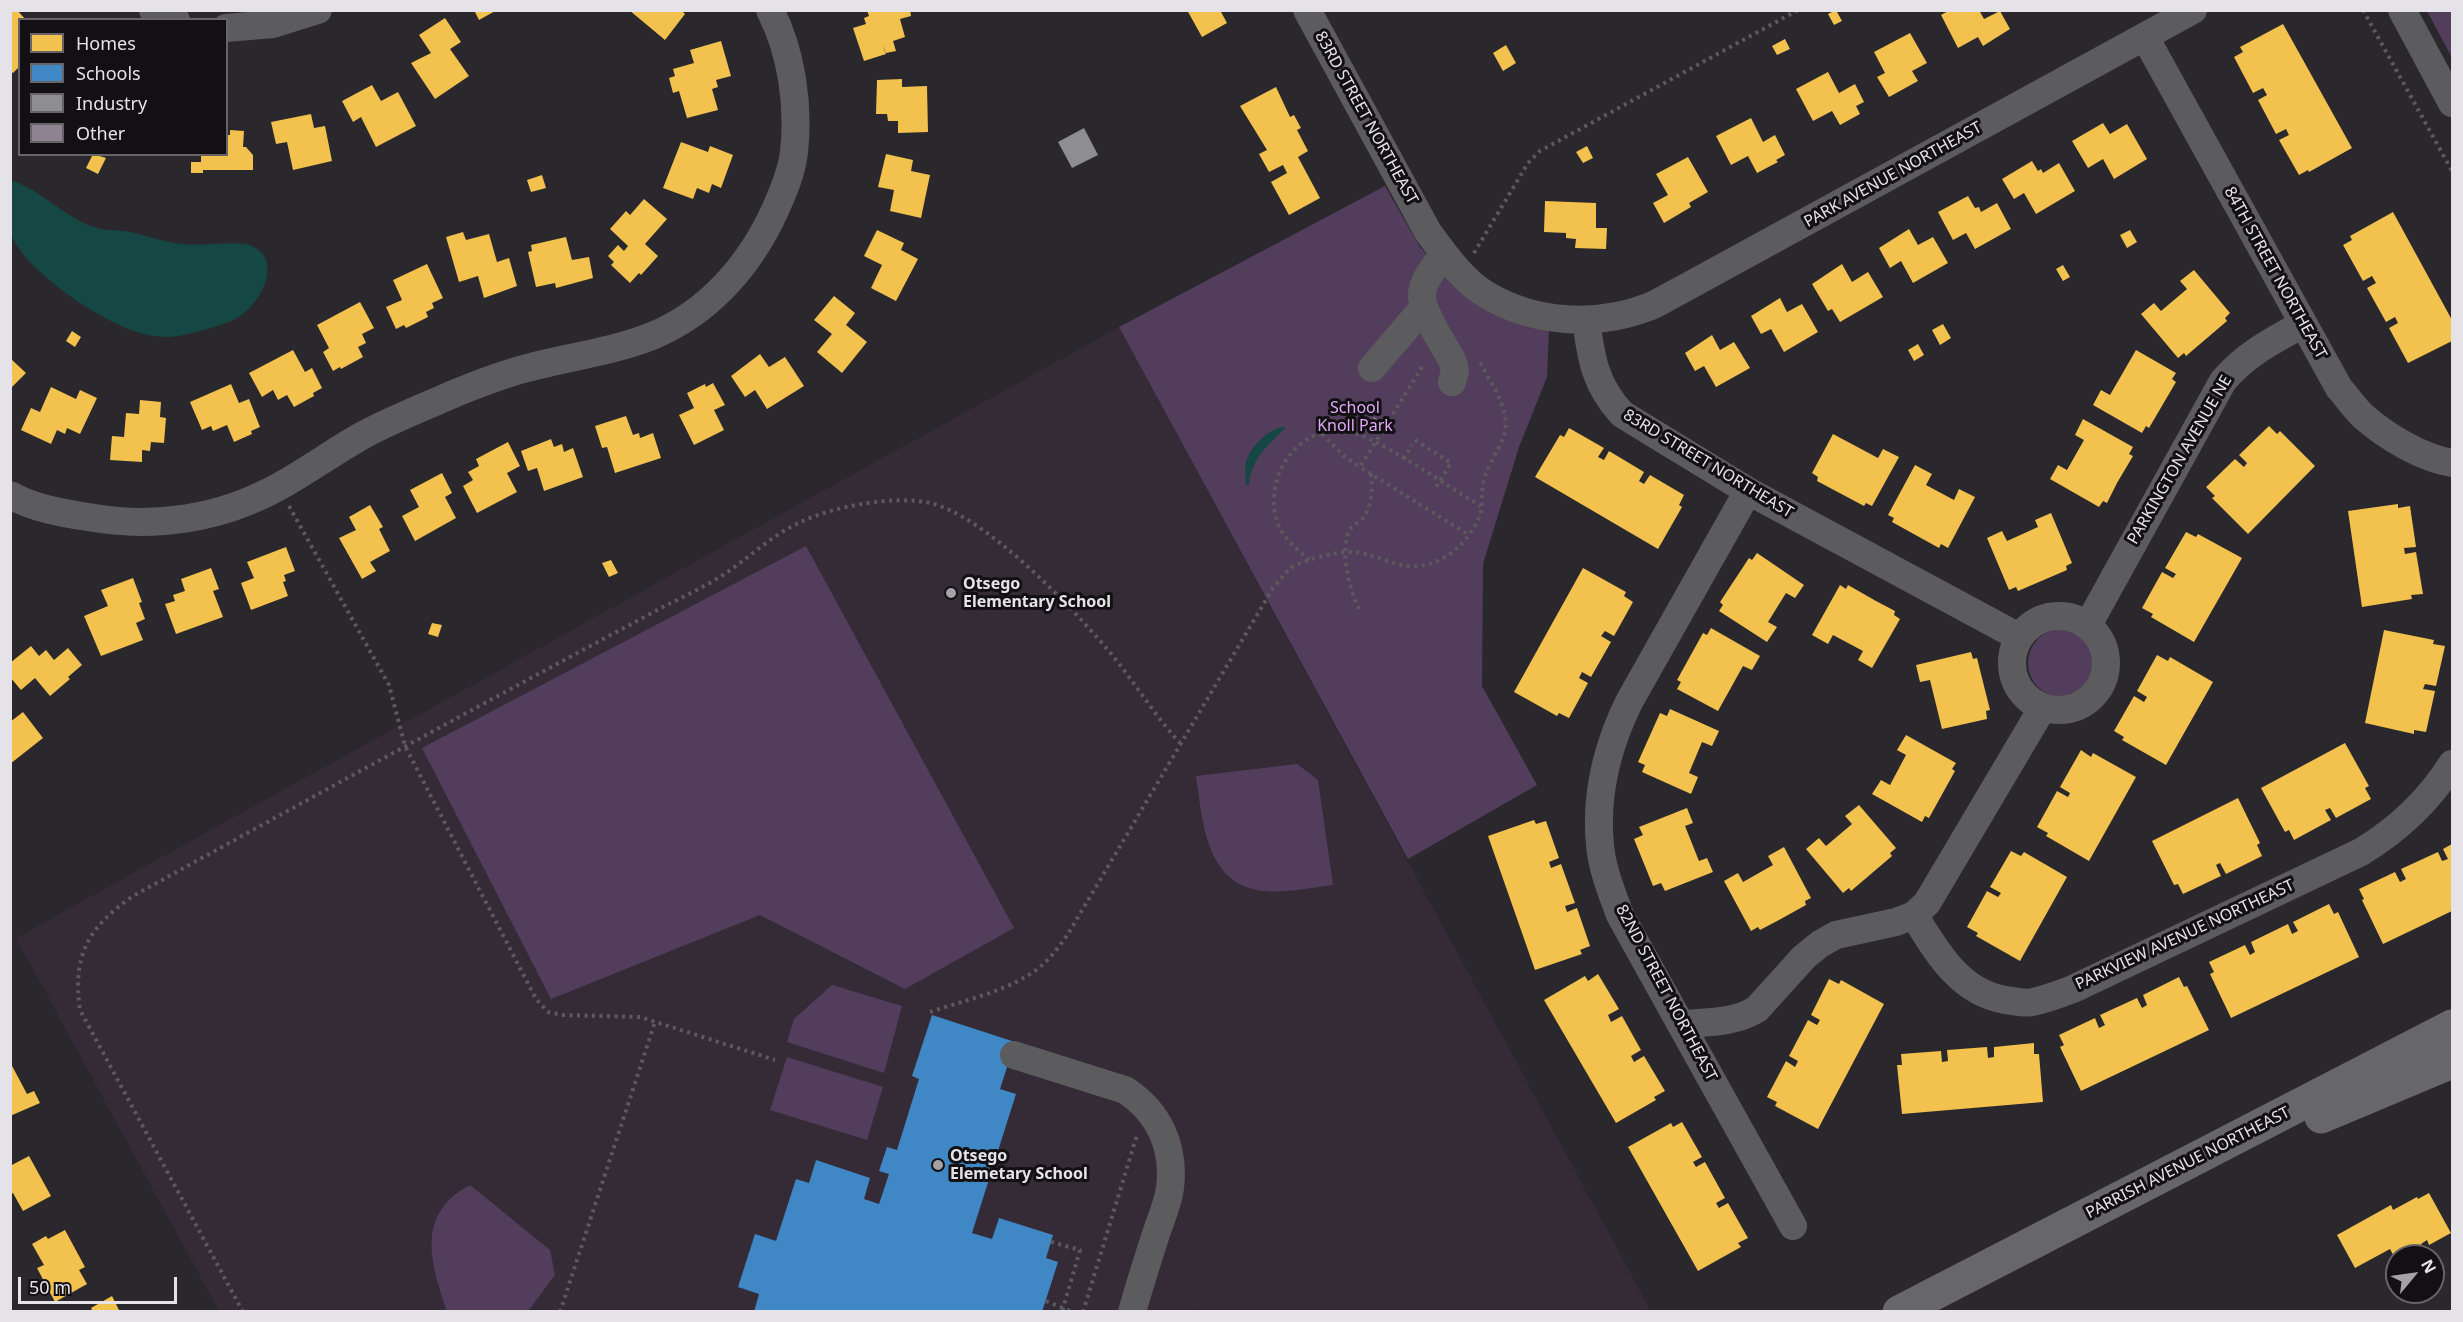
<!DOCTYPE html>
<html>
<head>
<meta charset="utf-8">
<style>
	body { margin:0 }
	#map { position:relative; width:2463px; height:1322px; overflow:hidden; background:#2a282c; font-family:"Noto Sans",sans-serif }
	canvas { display:block }
	.frame { position:absolute; inset:0; border:12px solid #e6e3e8; pointer-events:none }
	.legend { position:absolute; left:18px; top:18px; width:210px; height:138px; box-sizing:border-box; background:#121013; border:2px solid #676468; margin:0; padding:8px 10px; list-style:none; font-size:18px; color:#e6e3e8 }
	.legend li { display:flex; align-items:center; gap:12px; height:30px }
	.legend b { width:30px; border:2px solid #676468 }
	.north { position:absolute; left:2385px; top:1244px; width:60px; height:60px; box-sizing:border-box; background:#121013; border:2px solid #676468; border-radius:50%; rotate:61deg; font-size:16px; font-weight:700; line-height:24px; text-align:center; color:#e6e3e8 }
	.north::after { content:''; display:block; margin:auto; width:21px; height:27px; background:#a4a2a6; clip-path:polygon(50% 0,100% 100%,50% 72%,0 100%) }
	.scale { position:absolute; left:18px; top:1277px; width:159px; height:27px; box-sizing:border-box; border:3px solid #e6e3e8; border-top:0; padding-left:8px; font-size:18px; line-height:21px; white-space:nowrap; color:#e6e3e8; -webkit-text-stroke:4px #121013; paint-order:stroke }
</style>
</head>
<body>
<div id="map">
<canvas width="2463" height="1322"></canvas>
<div class="frame"></div>
<ul class="legend">
<li><b style="height:16px;background:#f2c14e"></b>Homes</li>
<li><b style="height:16px;background:#3f88c5"></b>Schools</li>
<li><b style="height:16px;background:#8d8d92"></b>Industry</li>
<li><b style="height:16px;background:#8e8491"></b>Other</li>
</ul>
<div class="north">N</div>
<div class="scale">50 m</div>
</div>
<script>
const context = document.querySelector('canvas').getContext('2d');
context.lineJoin = 'round';
function fill(path, color) { context.fillStyle = color; context.fill(path, 'evenodd'); }
function trace(path, color, width, dash) { context.strokeStyle = color; context.lineWidth = width; context.lineCap = dash ? 'butt' : 'round'; context.setLineDash(dash || []); context.stroke(path); }
function write(font, color, halo, rows, align = 'center') {
  context.font = font + ' "Noto Sans",sans-serif'; context.lineWidth = 6; context.setLineDash([]); context.textBaseline = 'middle'; context.strokeStyle = halo; context.fillStyle = color; for (const [text, x, y, turn = 0] of rows) {
    context.save(); context.translate(x, y); context.rotate((+turn || 0) * Math.PI / 180); context.textAlign = isNaN(turn) ? turn : align; if (halo) context.strokeText(text, 0, 0); context.fillText(text, 0, 0); context.restore();
  }
}
fill(new Path2D(`
	M1119 327 1651 1311 1201 1312 1192 1308 1191 1312 219 1311 16 938Z`), '#342b37');
fill(new Path2D(`
	M2427 11H2452V58Z
	M1385 186 1420 247 1444 274 1549 329 1547 377 1519 447 1483 564 1482 686 1537 785 1408 859 1119 327Z
	M806 546 1014 928 905 989 760 915 551 999 422 748Z
	M2028 663a34 34 0 1 1 68 0a34 34 0 1 1-68 0Z
	M1297 764 1318 780 1333 885C1309 888 1272 896 1249 888 1204 873 1202 815 1196 776Z
	M832 985 902 1006 884 1073 787 1042 794 1019Z
	M787 1057 883 1087 867 1140 770 1110Z
	M470 1185 550 1250 555 1275 528 1311H447C435 1275 418 1230 450 1199 456 1193 463 1189 470 1185Z`), '#533d5c');
fill(new Path2D(`
	M10 180C41 189 64 218 97 228 106 231 115 230 124 231 143 234 162 242 182 244 197 246 240 241 250 245 285 259 261 303 239 317 226 325 179 338 165 337 132 336 100 316 74 299 53 284 20 258 11 234 7 221 10 194 10 180Z
	M1283 427 1285 428C1268 446 1251 458 1249 485H1246C1246 479 1245 472 1245 466 1247 450 1267 429 1283 427Z`), '#154744');
fill(new Path2D(`
	M10 10H17L26 20H20V66L13 73 10 70Z
	M474 10H497L479 20Z
	M629 10H681L685 14 665 40Z
	M867 10H910L911 16 900 19 905 37 893 41 896 51 886 53 882 44 886 54 864 61 853 28 866 24 864 18 869 16Z
	M1187 10H1220L1227 23 1202 37Z
	M1836 10 1842 21 1834 25 1828 14Z
	M1950 10H1979L1984 19 2000 11 2010 29 1983 46 1978 37 1958 48 1941 15Z
	M445 18 461 42 450 49 469 76 435 99 411 63 431 53 419 35Z
	M2283 24 2352 148 2309 172 2308 170 2299 175 2279 140 2289 135 2286 129 2276 134 2258 100 2267 95 2263 88 2253 93 2234 57 2243 52 2240 47Z
	M1910 33 1927 63 1912 71 1918 81 1889 97 1877 77 1885 73 1874 52Z
	M1785 39 1790 49 1777 55 1772 46Z
	M721 41 731 76 716 80 718 87 712 89 718 110 687 118 679 91 673 93 669 78 675 76 673 69 694 63 690 50Z
	M1506 45 1516 63 1503 71 1493 53Z
	M1828 72 1839 93 1855 84 1864 102 1856 106 1860 114 1840 125 1832 111 1813 121 1796 89Z
	M902 79V87L927 86 928 132 898 133V121H888L887 114H876L877 80Z
	M372 85 381 101 398 92 416 126 376 147 361 117 353 122 342 101Z
	M1276 87 1290 117 1294 115 1301 128 1297 130 1308 151 1298 157 1320 198 1289 215 1271 182 1287 173 1283 165 1269 172 1259 154 1267 150 1240 106Z
	M311 114 314 128 325 126 332 161 293 170 287 142 276 144 271 122Z
	M1751 118 1763 142 1775 135 1785 155 1776 160 1778 162 1757 173 1748 156 1731 165 1716 136Z
	M2103 123 2110 134 2127 124 2147 159 2114 179 2103 159 2088 168 2072 141Z
	M230 130 244 131 243 147H246L253 155V170H203V173H191V162H201V154H226V135H230Z
	M681 142 708 152 710 146 733 155 721 188 712 184 709 193 697 188 693 199 663 188Z
	M1587 146 1593 158 1583 163 1576 152Z
	M93 154 106 158 98 174 86 168Z
	M886 154 913 160 911 171 930 175 921 218 890 211 894 190 878 187Z
	M1688 157 1708 192 1689 203 1691 207 1664 223 1653 203 1668 195 1656 174Z
	M2032 161 2038 171 2041 169 2043 173 2059 163 2075 191 2036 214 2024 193 2014 199 2002 179Z
	M542 175 546 188 531 192 527 180Z
	M1968 196 1975 208 1979 207 1981 212 1997 203 2011 229 1975 249 1966 233 1953 240 1938 212Z
	M644 199 667 219 645 244 658 256 641 275 639 273 630 283 611 265 614 262 608 256 618 245 624 251 628 246 610 229 626 211 630 215Z
	M1545 201 1596 203V228H1607L1606 249 1575 248 1576 239 1566 238V233L1544 232Z
	M2393 212 2452 320V341L2408 363 2389 328 2398 323 2395 317 2386 322 2367 288 2376 283 2372 276 2363 281 2343 245 2352 240 2350 236Z
	M1909 229 1918 245 1933 237 1948 263 1913 283 1901 261 1890 268 1879 248Z
	M877 230 904 243 901 250 918 259 896 301 871 288 882 265 864 256Z
	M2130 230 2137 242 2127 248 2120 235Z
	M463 232 466 240 489 234 497 262 509 258 517 286 484 298 478 276 459 282 446 237Z
	M566 237 572 260 589 257 593 278 556 288 555 283 536 287 528 252 532 251 531 245Z
	M427 264 443 298 432 303 434 308 426 312 428 317 406 328 404 325 396 329 386 307 402 300 393 280Z
	M1842 264 1852 282 1868 272 1883 297 1840 322 1832 309 1828 311 1812 284Z
	M2063 265 2070 277 2063 281 2056 269Z
	M2194 270 2230 313 2225 318 2227 321 2186 356 2184 353 2178 358 2141 314 2154 303 2161 311 2187 289 2180 281Z
	M834 296 855 313 846 325 867 342 842 373 817 352 832 334 814 320Z
	M1780 298 1787 312 1802 304 1818 332 1784 352 1771 329 1761 334 1751 316Z
	M360 302 374 328 362 334 366 343 358 347 363 357 341 369 340 367 333 371 323 352 329 348 317 325Z
	M1943 324 1951 338 1940 345 1932 330Z
	M72 331 81 337 75 347 66 341Z
	M1712 335 1720 350 1734 342 1750 368 1716 387 1704 366 1695 371 1685 353Z
	M1918 344 1924 355 1914 361 1908 350Z
	M293 350 305 372 312 368 322 388 313 393 314 396 294 407 287 395 278 400 273 390 262 397 249 373Z
	M2136 350 2176 373 2172 379 2176 382 2149 428 2146 426 2142 433 2093 405 2101 390 2110 395Z
	M760 354 769 367 785 357 804 386 767 409 755 390 745 397 731 376Z
	M10 358 26 373 10 389Z
	M713 383 725 405 714 410 724 430 694 445 679 415 694 408 687 393 705 384 706 387Z
	M231 384 239 403 249 399 260 427 251 431 252 434 234 442 227 425 213 431 211 426 202 430 190 402Z
	M51 387 76 399 80 390 97 398 80 434 67 428 65 434 57 430 51 444 21 430 31 408 40 412Z
	M140 400 161 402 160 417 166 418 164 443 151 442 150 451 142 450V462L110 460 112 436 124 437 126 413 139 414Z
	M626 416 633 435 639 433 640 438 653 433 661 458 615 473 607 447 602 448 595 426Z
	M2083 419 2133 447 2129 454 2133 456 2117 483 2107 503 2103 501 2099 507 2050 479 2058 465 2067 470 2084 440 2075 435Z
	M2269 426 2277 434 2280 431 2315 466 2248 534 2212 498 2215 496 2206 487 2235 459 2244 467 2247 463 2239 455Z
	M1569 428 1604 448 1598 457 1604 460 1609 451 1644 472 1639 481 1644 484 1650 475 1684 495 1679 505 1682 507 1658 549 1535 477 1560 435 1564 437Z
	M1833 434 1878 458 1883 449 1899 457 1872 506 1866 503 1864 506 1817 481 1818 477 1812 473Z
	M551 439 554 447 562 444 564 452 573 448 583 477 544 491 537 468 528 471 521 451Z
	M508 442 520 466 507 473 517 492 477 513 463 486 473 480 468 472 479 466 476 459Z
	M1915 465 1932 474 1926 485 1954 500 1959 489 1975 497 1948 548 1941 544 1939 548 1892 522 1894 518 1888 515Z
	M442 473 452 493 445 497 456 518 415 541 402 516 419 507 410 490Z
	M2398 504V508L2410 506 2416 547 2404 548 2405 554 2416 552 2423 594 2411 595 2412 599 2362 607 2348 511Z
	M370 505 383 527 379 529 390 551 370 562 376 571 362 579 339 538 356 530 349 517Z
	M2051 513 2072 563 2066 566 2067 570 2018 591 2016 587 2009 590 1987 538 2002 531 2007 541 2038 527 2035 520Z
	M2186 532 2196 537 2198 534 2242 558 2194 642 2151 617 2153 614 2142 608 2162 572 2173 578 2176 574 2165 568Z
	M286 547 295 571 284 575 286 581 283 582 288 596 251 610 241 583 254 578 247 562Z
	M1757 553 1804 585 1795 598 1786 593 1768 622 1777 627 1767 642 1719 611 1723 605 1720 602 1749 558 1752 560Z
	M611 560 618 573 609 577 602 563Z
	M211 568 219 589 213 591 223 617 176 634 165 604 175 601 173 595 185 591 181 579Z
	M1583 568 1626 592 1624 596 1633 602 1614 636 1605 631 1601 636 1611 642 1591 677 1582 672 1579 678 1588 683 1569 718 1559 713 1557 716 1514 692Z
	M133 578 142 602 139 603 145 619 136 623 143 640 101 656 84 616 108 606 101 590Z
	M1840 585 1846 589 1848 585 1876 601 1895 611 1894 615 1900 619 1872 668 1858 660 1863 651 1833 635 1828 644 1812 635Z
	M432 623 442 625 438 637 428 634Z
	M1711 628 1760 656 1752 670 1743 666 1718 711 1677 689 1681 682 1677 680 1703 633 1707 635Z
	M2384 630 2434 640 2433 644 2445 646 2436 686 2425 684 2423 689 2435 691 2426 732 2414 730V734L2365 723Z
	M31 646 39 656 46 650 54 660 68 648 82 665 68 677 70 679 50 696 35 678 21 690 10 677V663Z
	M1971 652 1973 659 1977 658 1990 710 1986 711 1987 719 1942 729 1930 680 1920 682 1916 665Z
	M2157 655 2168 661 2170 657 2213 682 2166 765 2122 740 2124 737 2114 731 2134 696 2144 702 2147 697 2137 691Z
	M1670 709 1719 731 1712 746 1702 742 1689 773 1698 777 1691 794 1642 772 1645 765 1638 762 1660 713 1667 716Z
	M23 712 43 738 10 764V722Z
	M1906 735 1956 763 1952 769 1955 771 1929 818 1925 816 1922 822 1872 794 1881 780 1890 785 1906 755 1897 750Z
	M2345 743 2369 786 2365 788 2371 799 2336 818 2330 808 2325 810 2331 820 2294 840 2289 830 2285 832 2261 788Z
	M2081 750 2091 757 2093 753 2136 777 2089 861 2046 836 2048 833 2037 827 2057 791 2068 797 2070 793 2060 787Z
	M2238 798 2260 843 2257 845 2262 856 2226 874 2220 863 2216 865 2221 876 2183 894 2178 884 2174 885 2152 841Z
	M1859 805 1896 848 1890 853 1892 856 1851 891 1849 888 1843 893 1806 849 1819 838 1826 846 1852 824 1845 816Z
	M1687 808 1693 823 1685 826 1699 861 1707 858 1713 872 1665 891 1661 883 1653 886 1634 839 1643 835 1639 827Z
	M1534 820 1536 824 1546 821 1559 858 1549 862 1551 868 1561 864 1575 903 1565 906 1567 912 1577 908 1590 946 1580 950 1582 954 1535 970 1488 836Z
	M2452 844V911L2383 944 2362 900 2364 899 2359 889 2395 872 2400 882 2406 879 2401 869 2438 852 2442 861 2448 859 2443 849Z
	M1784 847 1811 898 1805 901 1806 905 1779 920 1760 930 1758 927 1751 931 1724 881 1738 873 1743 882 1773 865 1768 856Z
	M2011 851 2021 856 2024 852 2067 877 2020 961 1976 936 1978 933 1967 927 1987 891 1998 897 2001 893 1990 887Z
	M2329 904 2334 914 2338 912 2359 957 2231 1018 2210 974 2214 972 2209 962 2245 945 2250 955 2255 952 2251 942 2288 924 2292 934 2298 931 2293 922Z
	M1598 974 1619 1009 1608 1015 1611 1022 1622 1016 1641 1050 1631 1056 1634 1062 1644 1056 1665 1091 1654 1097 1656 1100 1616 1123 1544 1000 1585 976 1588 981Z
	M2179 977 2184 987 2187 986 2209 1030 2081 1091 2060 1047 2064 1045 2059 1035 2095 1018 2099 1028 2105 1025 2100 1015 2137 998 2142 1008 2147 1005 2143 995Z
	M1829 979 1839 984 1841 980 1884 1004 1818 1129 1775 1106 1777 1102 1767 1097 1786 1061 1795 1067 1798 1061 1789 1056 1808 1020 1817 1025 1820 1020 1811 1015Z
	M2034 1043V1054H2039L2043 1102 1902 1114 1897 1065H1902L1901 1054 1941 1051 1942 1062 1948 1061 1947 1050 1987 1047 1988 1058 1994 1057V1047Z
	M10 1062 27 1094 34 1091 40 1103 10 1116Z
	M1682 1122 1702 1157 1693 1162 1696 1167 1705 1162 1725 1198 1716 1203 1719 1208 1728 1203 1748 1238 1738 1243 1741 1247 1698 1271 1628 1147 1671 1123 1673 1127Z
	M29 1156 51 1196 23 1211 13 1193 10 1194V1166Z
	M2429 1193 2451 1233 2429 1245 2427 1240 2421 1244 2423 1248 2421 1253 2416 1256H2397V1262L2390 1249 2355 1268 2337 1235 2391 1205 2393 1210 2417 1197 2418 1199Z
	M65 1230 85 1267 79 1270 87 1284 55 1302 37 1268 44 1265 32 1244 46 1236 48 1239Z
	M112 1296 120 1312H93L91 1308Z`), '#f2c14e');
fill(new Path2D(`
	M932 1015 1015 1042 1000 1089 1016 1094 972 1233 992 1239 999 1218 1053 1235 1046 1258 1058 1262 1042 1312H754L759 1294 738 1287 755 1234 776 1241 796 1179 809 1183 816 1160 870 1178 864 1199 879 1204 889 1174 879 1171 887 1147 897 1150 919 1079 912 1076Z`), '#3f88c5');
fill(new Path2D(`
	M1084 128 1098 155 1072 168 1058 142Z`), '#8d8d92');
fill(new Path2D(`
	M1374 417 1382 423 1376 434 1367 428Z`), '#8e8491');
trace(new Path2D(`
	M2363 10 2452 171
	M1474 253 1528 163 1540 151 1798 10
	M1422 367 1360 467 1469 535
	M1322 434 1345 457 1360 467
	M1415 440 1451 463 1436 487
	M1404 459 1412 445
	M289 506 389 685 405 746 536 999 548 1012 563 1015 640 1017 775 1060
	M1309 560C1298 550 1285 540 1279 526 1261 484 1292 430 1340 430 1369 430 1451 489 1481 506
	M1359 609C1350 591 1338 547 1351 528 1354 524 1359 522 1362 519 1373 505 1372 490 1371 474
	M930 1012C965 1000 1013 990 1041 966 1052 957 1060 945 1068 934L1273 588C1278 582 1283 576 1288 570 1298 561 1334 552 1348 552 1369 551 1386 563 1406 566 1439 570 1472 543 1481 511 1483 501 1481 490 1484 479 1488 464 1498 452 1503 438 1513 412 1491 384 1480 362
	M1051 1242 1080 1250 1062 1312
	M1046 1301 1072 1312
	M243 1312 80 1010C72 954 89 927 133 896 309 799 485 702 663 607 683 597 704 587 723 575 749 558 773 534 801 522 834 506 894 495 930 503 984 515 1071 606 1107 649 1133 679 1153 714 1180 743
	M560 1312 655 1022
	M1083 1312 1137 1135`), '#5b5a5c', 4, [3, 4.5]);
trace(new Path2D(`
	M153 10 176 20
	M1307 10 1428 232C1444 254 1463 281 1487 295 1536 324 1598 327 1651 306 1662 301 1673 294 1683 289L2193 10
	M2402 10 2452 103
	M226 28 273 24 318 10
	M2145 37 2339 388C2347 397 2355 409 2364 417 2387 437 2422 458 2452 463
	M1444 254C1436 265 1422 280 1422 295 1421 312 1445 346 1453 362L1455 371 1452 382
	M1586 320C1591 358 1595 385 1622 414L1748 491 2019 637
	M1372 368 1424 307
	M1748 491 1629 702C1607 747 1595 794 1600 845 1602 869 1612 893 1620 915L1793 1226
	M10 495C33 508 62 513 88 517 154 529 221 519 280 486 307 471 332 453 358 438 388 421 420 409 451 395 475 385 501 375 527 368 568 357 612 352 652 336 710 312 751 264 776 208 784 190 792 171 794 152 799 105 792 53 770 10
	M2012 663a47 47 0 1 1 94 0a47 47 0 1 1-94 0Z
	M2088 625 2223 381C2246 354 2272 341 2303 324
	M1914 915C1937 952 1959 992 2005 1000 2014 1001 2025 1004 2033 1002 2046 999 2060 994 2073 989L2361 852C2399 829 2428 802 2452 764
	M1682 1024C1707 1022 1735 1023 1757 1009L1804 957 1820 944 1836 935 1896 922 1914 915 1927 903 2043 707
	M1014 1055 1125 1090C1159 1112 1175 1147 1170 1188 1168 1204 1160 1221 1155 1237 1147 1262 1139 1287 1132 1312`), '#5c5b5d', 28);
trace(new Path2D(`
	M2321 1117 2452 1062
	M1899 1312 2452 1026`), '#676668', 33);
for (const [x, y, r, color] of [
	[951,593,6,"#a4a2a6"],
	[938,1165,6,"#a4a2a6"]
]) { const dot = new Path2D(); dot.arc(x, y, r, 0, 2 * Math.PI); context.fillStyle = color; context.fill(dot); trace(dot, '#121013', 2); }
write('16px', '#e6e3e8', '#121013', [
	["83RD STREET NORTHEAST",1366,118,61],
	["PARK AVENUE NORTHEAST",1893,175,-29],
	["84TH STREET NORTHEAST",2275,273,61],
	["PARKINGTON AVENUE NE",2180,460,-60],
	["83RD STREET NORTHEAST",1708,464,31],
	["PARKVIEW AVENUE NORTHEAST",2185,935,-25],
	["82ND STREET NORTHEAST",1666,993,62],
	["PARRISH AVENUE NORTHEAST",2188,1163,-27]
]);
write('16px', '#e2a9f8', '#121013', [
	["School",1355,408],
	["Knoll Park",1355,426]
]);
write('bold 16px', '#e6e3e8', '#121013', [
	["Otsego",963,584],
	["Elementary School",963,602],
	["Otsego",950,1156],
	["Elemetary School",950,1174]
], 'left');
</script>
</body>
</html>
